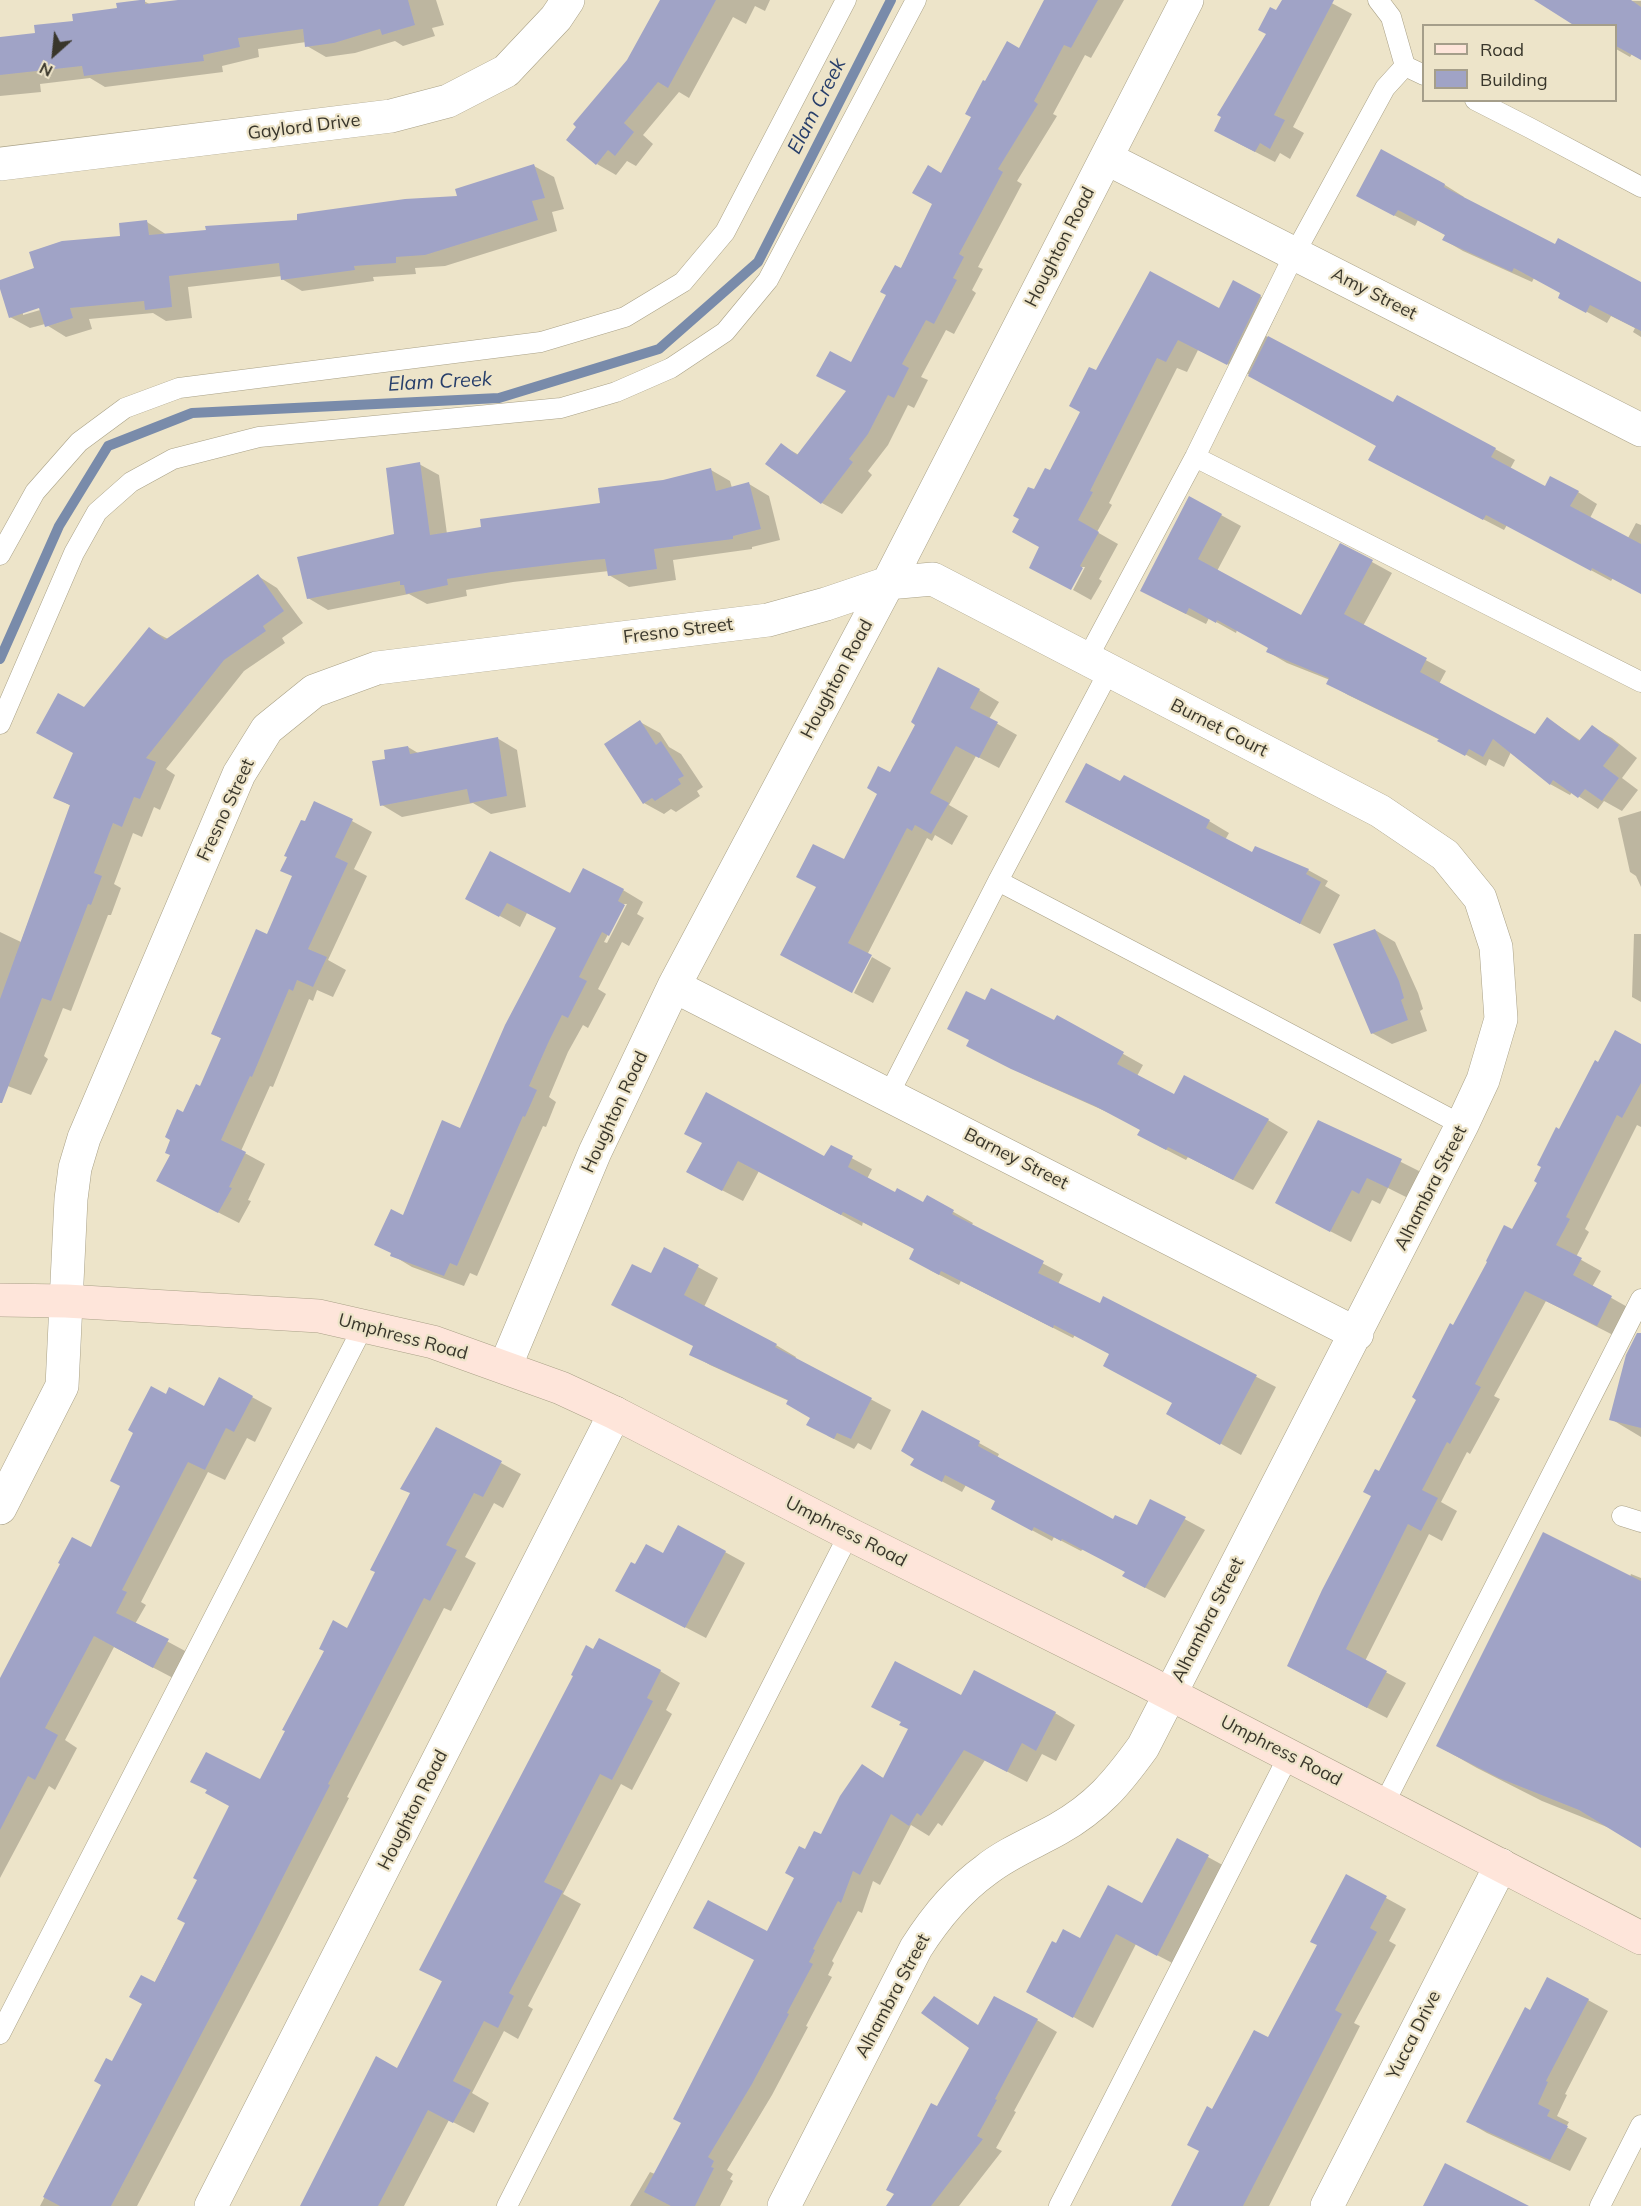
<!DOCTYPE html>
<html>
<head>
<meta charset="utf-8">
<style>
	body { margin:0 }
	#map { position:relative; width:1641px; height:2206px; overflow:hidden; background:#ede4c9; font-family:Mulish,sans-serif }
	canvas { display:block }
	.legend { position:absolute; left:1422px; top:24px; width:195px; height:78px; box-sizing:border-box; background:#ede4c9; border:2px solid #a59e8a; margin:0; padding:8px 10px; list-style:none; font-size:18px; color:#39362b }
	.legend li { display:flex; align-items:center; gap:12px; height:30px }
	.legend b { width:30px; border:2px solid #a59e8a }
	.north { position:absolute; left:24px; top:24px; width:60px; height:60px; -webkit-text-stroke:4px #ede4c9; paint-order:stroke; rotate:207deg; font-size:16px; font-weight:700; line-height:24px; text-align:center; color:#39362b }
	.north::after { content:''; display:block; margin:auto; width:21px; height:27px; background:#39362b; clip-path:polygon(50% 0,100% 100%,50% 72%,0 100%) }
</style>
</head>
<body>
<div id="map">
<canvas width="1641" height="2206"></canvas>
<ul class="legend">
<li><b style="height:8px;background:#fee5da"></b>Road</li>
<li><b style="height:16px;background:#a0a3c6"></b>Building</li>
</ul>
<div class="north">N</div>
</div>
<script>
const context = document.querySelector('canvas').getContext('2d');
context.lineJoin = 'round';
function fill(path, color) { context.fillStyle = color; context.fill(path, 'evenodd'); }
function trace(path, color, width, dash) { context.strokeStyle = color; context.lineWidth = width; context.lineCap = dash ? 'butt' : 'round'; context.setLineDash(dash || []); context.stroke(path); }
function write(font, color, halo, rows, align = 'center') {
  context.font = font + ' Mulish,sans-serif'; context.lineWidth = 4.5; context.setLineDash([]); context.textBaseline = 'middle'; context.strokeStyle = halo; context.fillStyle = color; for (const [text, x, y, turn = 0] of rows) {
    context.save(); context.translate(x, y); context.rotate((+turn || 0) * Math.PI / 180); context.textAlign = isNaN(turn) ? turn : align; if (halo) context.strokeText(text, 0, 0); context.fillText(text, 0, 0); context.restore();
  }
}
fill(new Path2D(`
	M188 0H436L444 25 432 28 435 36 403 46 395 41 355 53 326 57 307 46 306 42 258 49 259 57 222 66 223 72 105 87 90 78 40 84 41 92 0 96V38L36 35 144 1 151 5Z
	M669 0H770L765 11 755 6 746 24 733 17 689 98 679 92 643 135 653 144 636 166 627 161 616 175 597 164 629 60Z
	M1046 0H1124L1091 58 1085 55 1053 114 1057 116 1017 181 1022 184 978 267 983 269 972 290 976 293 954 334 946 330 921 377 928 380 914 408 908 405 888 445 868 471 872 475 842 514 822 503 767 463 781 445 799 455 847 391 852 364 934 204 942 175 1020 50Z
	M1283 0H1326L1352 14 1293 127 1304 133 1290 159 1280 153 1275 162 1236 142 1268 34Z
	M1560 0 1641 1V59L1632 54 1630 57 1616 49V26Z
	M1381 151 1445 185 1464 197 1463 199 1556 246 1641 283V337L1633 332 1635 328 1611 316 1607 323 1580 308 1562 293 1534 278 1532 282 1463 251 1444 240 1446 235 1418 220 1415 226 1378 207Z
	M534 166 554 177 564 209 552 212 557 231 445 266 415 268 416 274 373 277 374 281 302 291 282 279V276L188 287 192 318 166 321 153 313 89 319 92 329 66 337 45 324 30 328 10 317 0 284V282L121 237 147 222 167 235 299 222 459 197ZM46 305 47 308 23 315V312Z
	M1260 296 1280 307 1266 336 1394 404 1495 449 1515 460 1510 469 1546 488 1578 492 1597 504 1590 518 1628 538 1636 523 1641 525V593L1613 578 1611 581 1507 525 1504 530 1390 471 1378 446 1248 374 1198 350 1187 372 1177 368 1109 503 1112 505 1097 532 1118 544 1099 579 1102 581 1091 600 1073 590 1085 567H1082L1070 589 1041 547 1034 491 1051 472 1082 412 1097 372 1219 310Z
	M419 464 439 475 447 534 601 504 663 481 711 470 730 481 732 488 749 484 769 496 780 540 752 547V549L673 560 676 580 629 587 609 575V571L513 582 466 590 467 596 427 604 409 594 328 610 308 598 396 535Z
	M1221 515 1241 526 1217 571 1302 617 1340 545 1372 562 1392 573 1363 626 1446 671 1439 684 1535 736 1548 719 1581 741 1592 727 1612 738 1637 758 1622 778 1638 790 1622 811 1604 801 1598 809 1572 792 1570 795 1550 784 1511 752 1504 767 1489 759 1486 766 1440 740 1348 695 1328 683 1330 680 1287 663 1268 652 1270 648 1237 630 1236 633 1209 618 1206 624 1162 602Z
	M258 576 277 588 303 623 282 638 285 643 244 671 166 769 175 775 160 810 154 807 142 837 133 833 114 884 121 888 111 915H108L71 1011 63 1008 44 1056 48 1059 31 1095 0 1083V932L21 942 71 806 55 797 75 753 85 709 149 629 168 639Z
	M979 690 999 702 989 719 1017 735 999 768 976 756 949 805 968 816 952 845 935 835 932 841 927 838 867 955 802 966 844 861 890 774Z
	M640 722 660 733 669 747 681 754 703 787 697 791 700 796 676 812 671 809 664 814 644 803Z
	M497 738 517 750 526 807 491 814 473 803 402 817 382 805 387 760 408 747 418 753Z
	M1121 783 1209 821 1229 833 1225 840 1252 854 1308 870 1328 881 1325 886 1340 895 1320 934 1087 813Z
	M1641 811V887L1636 876 1630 872 1618 818Z
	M352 821 372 832 354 869 367 876 328 960 346 970 333 997 317 990 313 1001 309 999 273 1087 270 1086 241 1151 265 1164 248 1200 251 1201 239 1223 178 1192 184 1114 201 1088 222 1039 213 1034 267 936Z
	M623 890 643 902 637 914 644 918 629 946 622 942 598 989 606 994 588 1028 583 1025 568 1052 549 1097 556 1102 546 1127 543 1126 477 1276 470 1273 464 1286 412 1267 392 1255 403 1217 461 1130 558 928 527 913 520 927 467 898ZM624 904H627L607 943 604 942Z
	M1375 930 1395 942 1418 993 1423 1009 1420 1011 1427 1031 1392 1044 1372 1033Z
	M1634 934H1641V1002L1632 997Z
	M872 957 891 968 873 1003 854 993Z
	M985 1002 1055 1022 1057 1017 1143 1065 1137 1076 1175 1096 1268 1120 1288 1132 1253 1190 1188 1157 1186 1160 1159 1146 1141 1130 1116 1116 1033 1079 988 1056Z
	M1641 1046V1127L1637 1125 1585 1229 1589 1232 1576 1257 1601 1271 1592 1287 1631 1309 1617 1337 1546 1301 1494 1396 1500 1399 1470 1454 1467 1452 1441 1502 1457 1511 1442 1541 1429 1534 1365 1661 1406 1683 1387 1718 1308 1677 1380 1473 1454 1327 1513 1231 1539 1182 1560 1131 1599 1064Z
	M1319 1121 1421 1172 1408 1198 1388 1188 1380 1204 1372 1200 1351 1242 1297 1214Z
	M703 1144 825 1158 831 1147 872 1169 867 1179 895 1194 924 1204 927 1197 973 1223 971 1226 1063 1274 1058 1284 1100 1305 1104 1298 1276 1387 1241 1455 1168 1414 1174 1403 1110 1354 1075 1335 1073 1338 961 1281 959 1285 930 1270 915 1249 863 1222 862 1226 759 1171 743 1201 708 1183Z
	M665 1249 718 1278 704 1307 776 1345 796 1357 795 1359 891 1410 871 1450 858 1443 854 1449 828 1436 812 1417 789 1401 710 1365 691 1354 695 1346 651 1275Z
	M1641 1359V1437L1611 1419Z
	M219 1379 272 1408 255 1442 247 1438 225 1480 208 1472 141 1602 146 1605 135 1624 187 1652 173 1678 114 1647 65 1740 77 1748 55 1790 49 1786 0 1878V1693L91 1549 167 1396 204 1408Z
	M923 1412 999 1454 997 1458 1114 1521 1137 1527 1151 1501 1205 1530 1165 1598 1144 1587 1126 1572 1083 1549 1081 1551 1054 1537 1052 1541 1013 1520 997 1501 966 1485 962 1492 932 1476 916 1458Z
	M501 1463 521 1474 503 1508 494 1503 465 1557 476 1563 451 1611 444 1608 347 1797 349 1798 275 1943 137 2206H40L103 2085 112 2063 261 1781 348 1630Z
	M725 1552 745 1563 706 1638 637 1602 636 1566 664 1555Z
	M1631 1574 1641 1578V1847L1612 1829 1542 1801 1477 1768 1438 1746 1630 1577Z
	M660 1671 680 1683 666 1710 672 1714 632 1790 621 1784 563 1894 581 1904 528 2006 533 2009 518 2039 504 2031 472 2093 489 2103 474 2133 449 2120 404 2206H301L397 2070 443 1982 421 1969Z
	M962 1697 1055 1713 1075 1725 1056 1761 1042 1754 1027 1782 985 1760 942 1826 938 1823 929 1836 911 1825 880 1885 873 1881 862 1913 858 1911 832 1961 834 1963 828 1975 832 1977 806 2026 808 2027 772 2095 727 2170 733 2174 730 2179 733 2181 720 2206H630L650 2172 655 2174 682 2123 768 1933 796 1878 805 1851 821 1836 863 1766 885 1779Z
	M1177 1840 1228 1868 1178 1966 1136 1944 1093 2028 1028 1991 1081 1940 1142 1905Z
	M1346 1876 1406 1909 1389 1941 1396 1945 1354 2023 1360 2026 1269 2206H1173L1201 2152 1213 2111 1269 2039 1319 1945Z
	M1588 2000 1608 2011 1565 2094 1567 2095 1557 2116 1569 2122 1566 2127 1587 2138 1570 2171 1487 2133 1468 2122 1530 2012Z
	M1037 2020 1057 2032 1014 2111 1016 2112 996 2148 1002 2151 959 2206H888L896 2193 938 2108 971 2048 979 2026Z`), '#0003');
trace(new Path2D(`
	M0 659 59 526 108 446 192 413 499 398 659 349 758 262 891 0`), '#798baa', 10);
fill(new Path2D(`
	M140 0H145V4L178 0H408L415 25 382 35 380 29 334 43 305 47 303 29 238 38 240 47 203 55 204 61 84 76 82 66 0 75V37L35 33 34 25 73 21 72 14 117 8 116 3Z
	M660 0H716L668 88 658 82 624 123 634 132 615 156 608 150 596 165 566 140 576 127 573 124 627 60Z
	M1044 0H1098L1071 48 1064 45 1034 101 1038 104 998 169 1003 172 959 254 964 257 953 278 957 280 934 324 926 320 902 364 909 368 894 398 888 395 868 434 849 459 853 462 821 504 765 464 781 443 797 455 846 391 816 376 830 351 851 362 886 295 880 292 895 265 901 268 932 204 912 193 928 165 941 173 971 117 965 114 983 80 985 81 1007 41 1019 48Z
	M1282 0H1334L1274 115 1285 120 1270 149 1260 143 1255 152 1214 131 1221 117 1217 115 1266 34 1258 30 1270 7 1276 10Z
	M1534 0H1631L1641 7V60L1616 46V26H1575Z
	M1381 149 1445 184 1444 187 1555 244 1558 238 1641 282V331L1590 305 1586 313 1558 298 1560 293 1514 268 1512 272 1442 240 1445 235 1398 210 1394 216 1356 196Z
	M534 164 545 198 532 201 538 220 425 255 396 257V263L354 266 355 270 281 280 279 263 169 276 172 307 145 310 144 301 70 308 73 318 45 327 39 308 9 318 0 289V280L34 268 29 252 62 241 120 236 119 223 147 220 149 235 206 230 205 226 297 220V214L405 199 457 196 455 189Z
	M1150 271 1219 308 1233 280 1261 295 1227 365 1178 340 1166 362 1157 358 1090 491 1093 492 1078 520 1099 532 1080 566 1083 568 1071 590 1029 568 1039 547 1012 532 1019 519 1013 516 1028 487 1034 489 1045 468 1050 470 1080 412 1069 406 1089 367 1096 370Z
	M1268 336 1393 402 1397 395 1496 448 1491 457 1545 486 1550 476 1579 491 1570 506 1641 544V594L1592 568 1591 571 1486 515 1483 520 1368 460 1376 446 1248 376Z
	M420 462 430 535 481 527 480 519 600 503 598 488 663 480 711 468 716 491 749 482 761 529 733 536V539L654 549 657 569 608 576 605 559 591 560 492 572 447 579 448 585 406 594 404 585H400V581L307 599 297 557 394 534 386 468Z
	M1189 496 1222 514 1198 559 1301 615 1340 543 1373 560 1344 614 1427 658 1420 672 1535 734 1547 717 1579 741 1592 725 1619 745 1603 766 1619 778 1602 801 1585 789 1578 798 1553 780 1550 785 1493 739 1483 757 1469 749 1465 756 1437 741 1439 739 1326 684 1329 678 1266 652 1268 648 1217 620 1216 623 1189 608 1186 614 1140 591Z
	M258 574 284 611 263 626 266 631 224 660 146 758 156 762 140 799 134 797 122 827 113 823 94 873 102 876 91 905 88 904 51 1001 42 998 2 1103H0V999L70 805 53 798 73 753 36 733 58 693 84 707 149 627 165 640Z
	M938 667 980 689 970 708 998 722 979 758 956 746 930 793 949 803 931 834 915 825 912 831 907 828 848 943 872 955 852 993 780 955 816 887 796 877 813 844 844 859 877 794 867 788 878 766 890 772 915 725 911 722Z
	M640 720 656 745 661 741 684 776 678 779 681 784 655 801 652 798 643 804 604 744Z
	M498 737 507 796 470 803 467 789 380 806 372 761 385 759 384 750 408 746 410 754Z
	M1086 763 1120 781 1124 775 1210 820 1206 828 1252 852 1255 846 1309 869 1306 874 1321 882 1300 924 1065 802Z
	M314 801 353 819 335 857 348 863 308 949 327 957 313 987 297 980 293 991 289 989 252 1077 250 1076 221 1140 246 1152 229 1187 232 1188 218 1213 156 1181 170 1155 165 1153 170 1140 165 1137 177 1109 183 1112 196 1084 200 1086 221 1038 211 1034 256 929 267 934 292 876 280 871 287 857 284 856 301 820 305 821Z
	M490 851 570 893 583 868 624 889 618 901 625 905 609 936 602 932 579 977 587 981 568 1018 562 1015 549 1041 529 1086 537 1090 525 1117 523 1116 457 1266 450 1263 444 1276 390 1256 391 1253 374 1245 391 1209 403 1215 442 1120 460 1128 505 1025 556 928 507 903 499 917 465 899Z
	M1375 929 1399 981 1404 998 1401 1000 1408 1020 1371 1034 1333 944Z
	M991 988 1054 1020 1057 1015 1124 1052 1117 1064 1174 1094 1184 1075 1269 1119 1233 1180 1168 1147 1166 1150 1137 1135 1140 1130 1095 1106 1011 1069 966 1046 969 1040 947 1029 966 991 985 1000Z
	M1615 1030 1641 1044V1083L1622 1118 1617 1115 1566 1217 1570 1219 1556 1245 1582 1258 1573 1275 1612 1296 1597 1326 1525 1291 1475 1384 1481 1387 1450 1444 1447 1442 1422 1490 1438 1498 1421 1531 1408 1524 1346 1649 1387 1671 1367 1708 1287 1666 1322 1590 1371 1496 1363 1492 1375 1469 1379 1471 1416 1400 1412 1397 1450 1323 1453 1325 1487 1262 1486 1261 1504 1225 1512 1229 1537 1183 1534 1181 1541 1167 1537 1165 1556 1127 1559 1129 1595 1060 1598 1062Z
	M706 1092 824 1156 831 1145 853 1156 848 1167 895 1192 897 1188 923 1202 927 1195 954 1210 952 1214 1044 1261 1038 1273 1100 1303 1103 1296 1257 1375 1220 1445 1166 1414 1172 1403 1103 1366 1109 1354 1054 1325 1053 1328 941 1271 939 1275 909 1259 914 1249 843 1212 841 1215 738 1161 722 1191 686 1172 702 1143 684 1134Z
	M1318 1120 1402 1159 1388 1188 1367 1178 1359 1194 1352 1190 1330 1232 1275 1203Z
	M664 1247 699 1265 684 1295 777 1344 775 1347 872 1398 851 1439 837 1433 834 1439 806 1425 810 1418 786 1404 788 1400 689 1355 693 1346 611 1305 632 1264 651 1273Z
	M1637 1333H1641V1428L1609 1420 1626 1355Z
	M219 1377 253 1396 234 1432 226 1428 205 1470 188 1462 122 1590 127 1592 116 1613 169 1639 153 1668 94 1636 45 1728 58 1735 35 1780 28 1776 0 1830V1678L60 1564 58 1563 72 1537 91 1547 120 1486 110 1481 133 1433 128 1430 151 1386 166 1394 169 1387 204 1406Z
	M922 1410 980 1441 978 1446 1113 1519 1115 1515 1137 1525 1150 1499 1186 1517 1145 1588 1122 1576 1125 1572 1062 1539 1061 1541 1034 1527 1032 1531 991 1509 995 1501 945 1475 942 1482 910 1465 914 1459 901 1451Z
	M436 1427 502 1461 483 1497 474 1493 446 1545 457 1550 430 1601 424 1598 328 1784 330 1785 255 1932 111 2206H60L43 2197 101 2085 94 2081 106 2058 112 2061 142 2004 129 1997 141 1975 155 1982 185 1923 177 1919 197 1880 193 1878 229 1806 205 1793 207 1790 190 1782 206 1752 260 1779 285 1731 282 1730 324 1651 319 1649 333 1620 347 1628 375 1572 370 1570 410 1493 400 1489Z
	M678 1525 726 1551 685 1628 615 1591 631 1562 635 1564 646 1544 663 1553Z
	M1543 1532 1641 1581V1848L1579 1810 1499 1778 1436 1746Z
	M599 1638 661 1670 647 1698 653 1701 612 1780 600 1774 544 1882 563 1891 509 1993 514 1996 498 2028 484 2021 453 2081 471 2090 453 2123 428 2110 378 2206H300L376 2056 397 2068 442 1981 419 1970 573 1676 571 1675 586 1645 593 1649Z
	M895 1661 961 1695 974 1670 1056 1712 1036 1751 1022 1743 1007 1772 964 1750 921 1816 917 1813 909 1826 891 1814 860 1875 853 1871 841 1903 838 1901 813 1949 815 1950 809 1962 813 1964 787 2013 789 2014 752 2084 708 2157 714 2161 711 2167 714 2168 695 2206H671L644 2192 681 2123 673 2119 754 1960 693 1928 708 1900 767 1931 794 1878 785 1873 799 1846 805 1849 814 1831 821 1834 840 1796 862 1764 883 1778 908 1729 899 1725 901 1722 871 1707Z
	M1177 1838 1209 1855 1157 1956 1116 1934 1073 2018 1026 1992 1052 1941 1056 1943 1063 1929 1080 1938 1108 1885 1142 1903Z
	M1346 1874 1387 1896 1370 1928 1377 1932 1335 2010 1342 2014 1243 2206H1171L1199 2151 1187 2145 1207 2106 1212 2109 1254 2030 1268 2037 1317 1945 1310 1942Z
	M1547 1977 1589 1999 1546 2081 1548 2082 1538 2104 1550 2110 1547 2116 1568 2126 1550 2160 1466 2122 1525 2007 1530 2010Z
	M934 1996 978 2025 994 1996 1038 2019 995 2099 997 2100 977 2136 983 2139 931 2206H886L894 2194 886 2190 913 2138 931 2103 937 2106 969 2048 921 2013Z
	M1445 2163 1529 2206H1423Z`), '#a0a3c6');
const lane = new Path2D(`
	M1378 0 1391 17 1405 66 1424 75
	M1475 100 1530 128 1641 187
	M1195 457 1641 682
	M0 555 35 492 79 442 125 408 179 388 541 342 625 317 683 282 725 232 846 0
	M1087 659 1195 457 1295 253 1385 88 1405 66
	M0 724 74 553 97 512 131 482 173 459 259 437 561 408 616 392 671 368 725 332 768 280 916 0
	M998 881 1262 1019 1462 1125
	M889 1094 998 881 1109 671
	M1622 1516 1641 1522
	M1384 1804 1641 1299
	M0 2034 364 1325
	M507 2206 849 1534
	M1059 2206 1289 1755
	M1600 2206 1641 2125`);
const street = new Path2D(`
	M1106 158 1641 430
	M0 164 391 116 448 101 506 71 556 18 568 0
	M674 986 1357 1334
	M505 1367 595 1152 674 986 888 583 1187 0
	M0 1508 62 1386 71 1199 75 1168 84 1138 239 774 267 729 314 691 377 668 768 620 826 604 888 583 933 579 1380 811 1445 855 1480 898 1496 947 1501 1019 1483 1080 1462 1125 1143 1747C1117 1783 1097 1807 1058 1829 1035 1842 1007 1853 986 1870 957 1891 935 1918 916 1948L784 2206
	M211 2206 615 1413
	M1327 2206 1501 1865`);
const secondary = new Path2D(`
	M0 1300 66 1301 319 1316 433 1342 561 1388 615 1413 849 1534 1143 1680 1641 1938`);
trace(lane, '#a9a187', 21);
trace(street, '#a9a187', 34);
trace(secondary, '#a9a187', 34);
trace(lane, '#fff', 20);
trace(street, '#fff', 33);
trace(secondary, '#fee5da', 33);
write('18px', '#39362b', '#ede4c9', [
	["Gaylord Drive",304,127,-7],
	["Houghton Road",1060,247,-63],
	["Amy Street",1374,294,27],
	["Fresno Street",678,631,-7],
	["Houghton Road",837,679,-62],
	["Burnet Court",1219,728,27],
	["Fresno Street",226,810,-65],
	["Houghton Road",615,1112,-65],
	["Barney Street",1016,1159,27],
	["Alhambra Street",1431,1188,-63],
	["Umphress Road",403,1337,15],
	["Umphress Road",846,1532,27],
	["Alhambra Street",1208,1620,-63],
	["Umphress Road",1281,1751,27],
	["Houghton Road",413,1810,-63],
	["Alhambra Street",893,1996,-62],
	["Yucca Drive",1414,2035,-63]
]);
write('italic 20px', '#273e6a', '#ede4c9', [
	["Elam Creek",817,106,-63],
	["Elam Creek",440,382,-3]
]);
</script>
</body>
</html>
